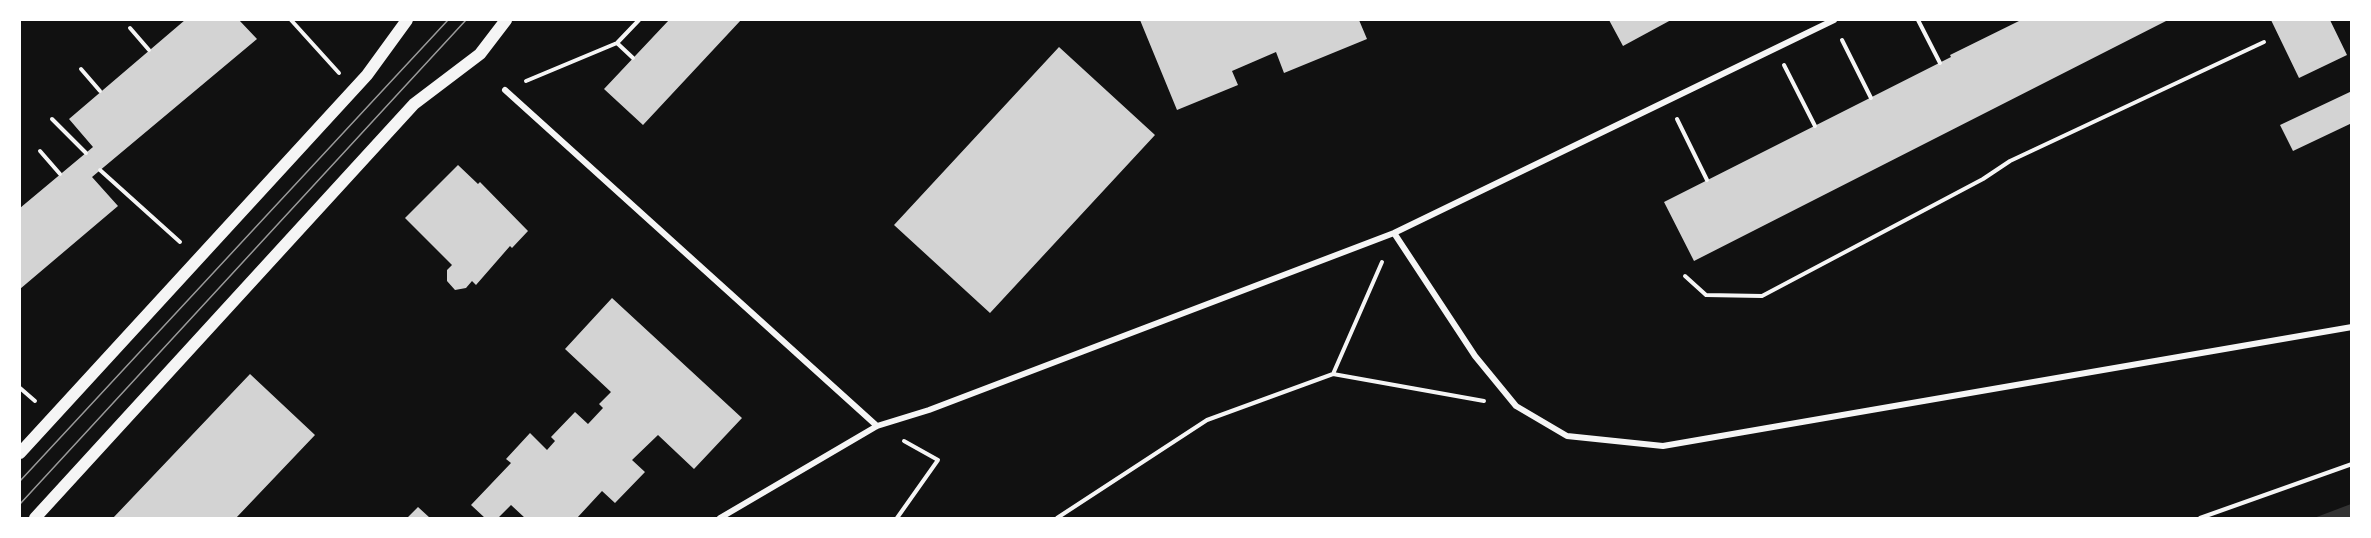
<!DOCTYPE html>
<html>
<head>
<meta charset="utf-8">
<style>
	body { margin:0 }
	#map { position:relative; width:2371px; height:538px; overflow:hidden; background:#111; font-family:"Open Sans",sans-serif }
	canvas { display:block }
	.frame { position:absolute; inset:0; border:21px solid #fff; pointer-events:none }
</style>
</head>
<body>
<div id="map">
<canvas width="2371" height="538"></canvas>
<div class="frame"></div>
</div>
<script>
const context = document.querySelector('canvas').getContext('2d');
context.lineJoin = 'round';
function fill(path, color) { context.fillStyle = color; context.fill(path, 'evenodd'); }
function trace(path, color, width, dash) { context.strokeStyle = color; context.lineWidth = width; context.lineCap = dash ? 'butt' : 'round'; context.setLineDash(dash || []); context.stroke(path); }
fill(new Path2D(`
	M2351 504V518H2314Z`), '#333');
fill(new Path2D(`
	M185 20H239L257 39 92 177 118 206 20 289V208L93 147 69 119Z
	M669 20H741L643 125 604 89Z
	M1140 20H1359L1367 39 1284 73 1276 52 1232 71 1238 85 1177 110Z
	M1609 20H1671L1623 46Z
	M2021 20H2168L1694 261 1664 202 1951 57 1950 55Z
	M2271 20H2330L2347 55 2299 78Z
	M1059 47 1155 135 990 313 894 225Z
	M2352 91V123L2293 151 2280 125Z
	M458 165 478 184 480 182 528 231 512 248 510 246 476 285 472 281 466 288 455 290 447 281V270L452 265 405 218Z
	M612 298 742 418 694 469 658 435 632 460 645 472 615 503 602 491 577 518H525L511 505 498 518H485L471 505 511 463 506 459 530 433 547 450 555 441 551 437 575 412 588 424 603 408 599 404 611 392 565 349Z
	M250 374 315 435 236 518H113Z
	M418 507 430 518H407Z`), '#d3d3d3');
trace(new Path2D(`
	M291 20 339 73
	M1918 20 1940 63
	M130 28 149 50
	M1842 40 1871 98
	M617 43 633 58
	M1784 65 1815 126
	M81 69 100 91
	M526 81 617 43 639 20
	M52 119 86 153
	M1677 119 1707 180
	M40 151 60 174
	M100 170 180 242
	M1685 276 1706 295 1762 296 1983 179 2010 161 2264 42
	M1333 374 1382 262
	M20 388 35 401
	M897 518 938 460 904 441
	M1057 518 1207 420 1333 374 1484 401
	M2200 518 2352 464`), '#f5f5f5', 4);
trace(new Path2D(`
	M505 90 877 426
	M1394 233 1475 356 1516 406 1567 436 1663 446 2352 327
	M720 518 877 426 929 410 1394 233 1834 20`), '#f5f5f5', 6);
trace(new Path2D(`
	M20 453 367 75 407 20
	M35 518 414 104 480 54 506 20`), '#f5f5f5', 12);
trace(new Path2D(`
	M20 481 448 20
	M20 504 466 20`), '#9a9a9a', 1.5);
</script>
</body>
</html>
